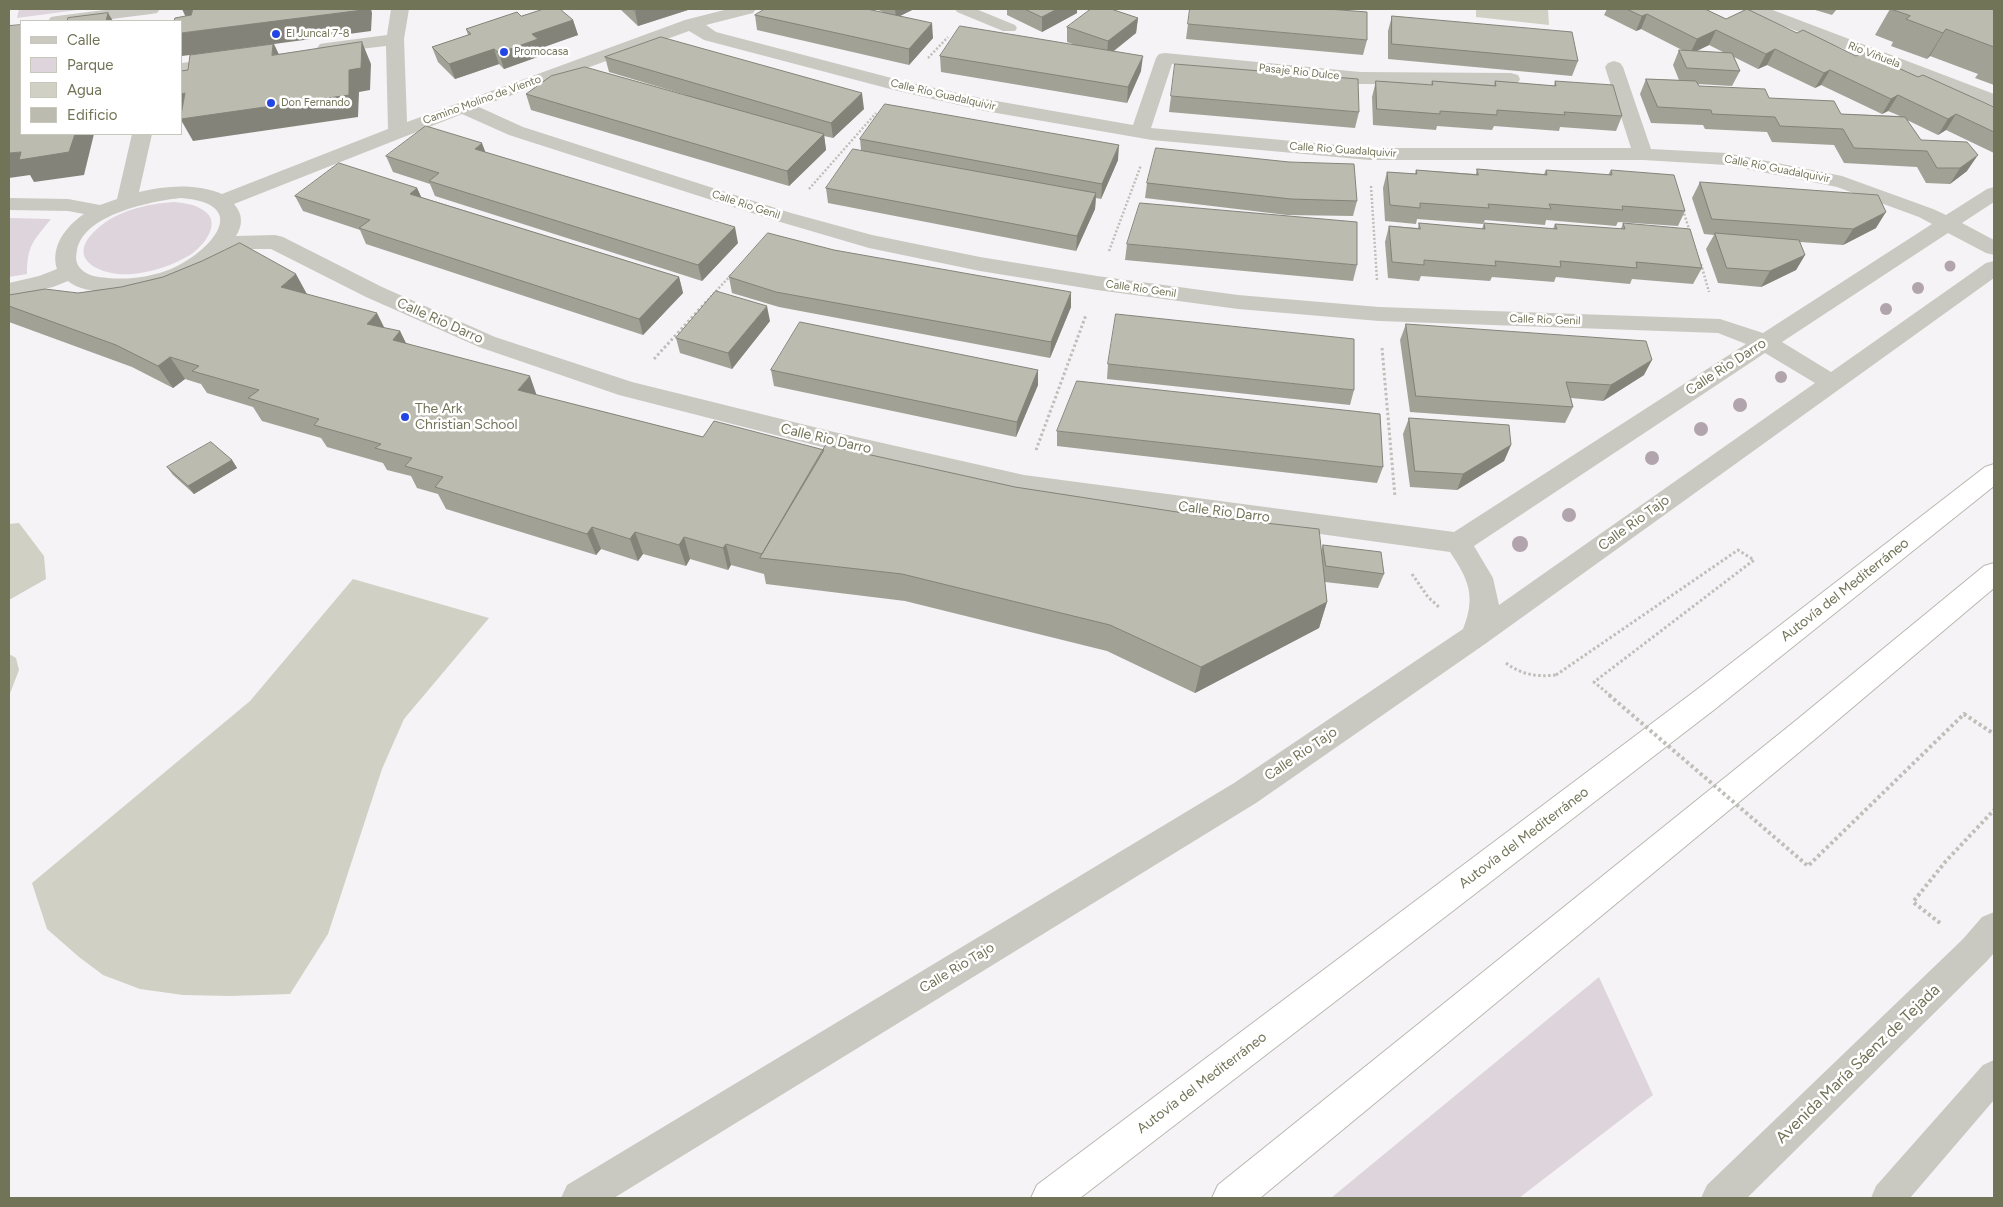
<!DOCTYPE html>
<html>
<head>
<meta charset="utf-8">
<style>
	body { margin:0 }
	#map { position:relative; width:2003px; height:1207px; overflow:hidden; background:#f5f3f6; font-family:Figtree,sans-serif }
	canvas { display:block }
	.frame { position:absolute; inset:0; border:10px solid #727458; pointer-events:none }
	.legend { position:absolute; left:20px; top:20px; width:162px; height:115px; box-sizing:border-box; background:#fff; border:1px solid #c7c7bc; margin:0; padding:6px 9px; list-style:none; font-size:15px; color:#727458 }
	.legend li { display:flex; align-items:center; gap:10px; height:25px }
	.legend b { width:25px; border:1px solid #c7c7bc }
</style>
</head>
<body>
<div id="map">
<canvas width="2003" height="1207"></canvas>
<div class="frame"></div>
<ul class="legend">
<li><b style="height:6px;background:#c9c9c2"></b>Calle</li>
<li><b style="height:14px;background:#ded4dc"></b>Parque</li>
<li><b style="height:14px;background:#d1d0c4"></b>Agua</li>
<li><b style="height:14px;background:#bcbbaf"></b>Edificio</li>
</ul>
</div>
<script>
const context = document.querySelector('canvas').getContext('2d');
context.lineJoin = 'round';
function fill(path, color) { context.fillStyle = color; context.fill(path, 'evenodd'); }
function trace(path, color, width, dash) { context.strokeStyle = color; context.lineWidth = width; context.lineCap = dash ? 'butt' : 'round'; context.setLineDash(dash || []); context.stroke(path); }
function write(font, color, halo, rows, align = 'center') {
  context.font = font + ' Figtree,sans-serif'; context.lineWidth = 5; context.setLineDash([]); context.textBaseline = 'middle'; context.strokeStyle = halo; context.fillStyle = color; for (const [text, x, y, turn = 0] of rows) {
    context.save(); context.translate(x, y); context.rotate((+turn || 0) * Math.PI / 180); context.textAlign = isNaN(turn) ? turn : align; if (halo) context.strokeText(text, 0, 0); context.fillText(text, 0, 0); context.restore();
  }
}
fill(new Path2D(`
	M19 9H85L17 18Z
	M174 202C184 203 194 204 203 210 223 222 204 246 190 255 173 265 153 272 133 274 103 277 62 260 97 229 118 210 147 204 174 202Z
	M9 218 51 219C34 240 27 245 27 274L9 277Z
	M1599 977 1653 1095 1519 1198H1331Z`), '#ded4dc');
fill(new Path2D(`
	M1476 9H1548L1549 25 1476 17Z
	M19 523 44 556 46 579 9 600V524Z
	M353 579 489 618 404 719 382 769 328 934 290 994 230 996 183 995 140 989 103 975 79 957 47 929 32 883 250 701Z
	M9 654 16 658 19 670 9 696Z`), '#d1d0c4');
const motorway = new Path2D(`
	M1994 464V486L1715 709 1080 1198H1031L1037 1185 1695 691 1985 467Z
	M1994 563V588L1814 740 1260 1198H1212L1218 1185 1794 722 1984 566Z`);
trace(motorway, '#b8b9b0', 2);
trace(new Path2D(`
	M928 58 948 37
	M1371 186 1377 280
	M809 189 876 113
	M1683 210 1690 232
	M1109 251 1141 165
	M1701 264 1709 292
	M705 303 731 275`), '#bfbfb9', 2.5, [2, 2]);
trace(new Path2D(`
	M1382 348 1395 497
	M654 359 706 302
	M1036 450 1086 315
	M1412 574 1428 597 1440 608
	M1506 663C1522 675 1537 677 1556 675`), '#bfbfb9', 3, [2.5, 2.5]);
trace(new Path2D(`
	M1940 923 1913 902 1946 861 1994 810`), '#bfbfb9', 4, [3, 3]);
fill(new Path2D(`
	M955 9H976L1015 25 1017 28 1015 31H1003L957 12Z
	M1994 1060V1100L1910 1198H1871L1876 1186 1983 1065Z`), '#c9c9c2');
fill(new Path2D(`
	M112 9H160L157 13 151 14 96 21H48L51 17 57 16Z
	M391 9H409L404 39 407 122 685 20 728 9H756L753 13 706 25 716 32 903 81 985 99 1133 125 1156 58 1159 54 1165 53 1360 72 1511 73 1518 75 1520 79 1518 83 1511 85 1360 84 1172 64 1151 128 1369 148H1631L1605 67 1608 63 1614 61 1620 63 1623 67 1651 149 1727 153 1842 176 1933 209 1946 215 1987 189 1994 187V202L1962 223 1994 240V255L1986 253 1948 233 1782 342 1831 372 1986 263 1994 261V278L1485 644 1256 803 614 1198H561L567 1185 1234 783 1463 629C1476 597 1469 580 1450 552L1024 493 834 450 619 395 479 347 366 297 271 249H226C196 282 148 296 105 292 93 291 77 289 68 281L53 287 9 297V283L39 276 57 269C50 247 66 226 84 214L68 211 9 210V198L68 199 100 205 117 199 132 134H152L139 192C166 186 195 183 222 194L388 129 386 46 326 53 320 52 317 48 320 44 326 43 387 35ZM689 31 704 40 894 90 985 111 1152 140 1369 160H1643L1727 165 1837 187 1919 217 1932 224 1763 333 1720 319 1379 307 1238 295 1097 276 980 257 872 235 791 213 523 127 479 107ZM462 114 509 135 777 221 869 248 980 271 1097 290 1238 309 1379 321 1718 333 1746 344 1454 532 1024 475 834 432 632 382 495 337 382 287 283 237 275 235 236 236C243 225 243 214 234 204ZM181 198C254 204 210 252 171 269 151 277 129 280 108 278 97 277 87 276 80 268 75 262 76 256 77 250 84 214 152 201 181 198ZM1765 353 1815 383 1499 605 1493 578 1474 546Z
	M1746 9H1770L1994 94V106L1749 13Z
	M224 58 230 59 233 63 230 67 181 74V63Z
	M1994 912V953L1987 961 1747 1198H1701L1707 1185 1963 939 1982 917Z`), '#c9c9c2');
fill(motorway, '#fff');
trace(new Path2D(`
	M1556 675 1738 550 1754 560 1594 682 1611 696`), '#bfbfb9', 3, [2.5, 2.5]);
trace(new Path2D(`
	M1609 695 1808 866 1964 714 1994 734`), '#bfbfb9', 4, [3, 3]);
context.fillStyle = '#b2a4ad';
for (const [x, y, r] of [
	[1950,266,5.5],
	[1918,288,6],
	[1886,309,6],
	[1781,377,6],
	[1740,405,7],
	[1701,429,7],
	[1652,458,7],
	[1569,515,7],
	[1520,544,8]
]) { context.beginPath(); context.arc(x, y, r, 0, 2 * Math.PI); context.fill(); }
fill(new Path2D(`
	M620 9H691L638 26Z
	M876 9H914L900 16 933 38 909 65 757 30 755 15 883 12Z
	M1007 9H1077V13L1042 32 1007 15Z
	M1607 9H1705L1726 19 1797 33 1856 56 1918 77 1994 107V153L1946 130 1938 135 1907 120 1921 140 1967 171 1950 184 1926 183 1917 167 1844 163 1834 145 1772 142 1767 132 1705 129 1703 125 1651 123 1640 94 1646 79 1679 80 1673 65 1679 50H1682L1641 29 1636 31 1604 15ZM1709 45 1725 53 1697 51ZM1734 57 1758 69 1767 65 1815 88 1821 85 1882 114 1888 111 1900 116 1841 114 1769 98 1699 86 1698 84 1732 86 1740 71Z
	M1812 9H1837L1832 15Z
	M1890 9H1994V85L1975 78 1978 74 1930 56 1927 59 1891 46 1893 42 1875 35Z
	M521 16 573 20 578 35 541 48 543 55 504 69 499 64 455 79 438 62 432 47 468 35 466 29Z
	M1392 16 1578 61 1572 76 1388 59V31Z
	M1138 18 1136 33 1114 51 1141 71 1127 103 941 72 940 56 1073 44 1067 42V27Z
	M1188 24 1367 40 1363 55 1186 39Z
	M605 57 864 109 833 138 824 136 826 150 789 186 531 110 526 94 686 95 609 72Z
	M1376 81 1431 85 1432 81 1494 85 1495 81 1554 86 1555 81 1622 116 1616 131 1560 127 1559 131 1494 126 1492 130 1437 126 1436 130 1373 125 1372 97Z
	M1171 96 1359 112 1355 128 1169 112Z
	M860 139 1118 160 1101 199 1096 198 1095 209 1076 251 828 203 826 188 861 150Z
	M485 152 738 243 702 281 435 196 430 184 393 172 386 156Z
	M1289 162 1357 201 1353 216 1287 215 1145 198 1147 183Z
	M1477 169 1544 174 1546 170 1608 175 1611 170 1685 211 1678 226 1618 222 1616 226 1546 220 1545 225 1485 220 1483 224 1417 219 1416 224 1385 221 1383 188 1387 172 1415 174 1416 170 1476 174Z
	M1700 182 1876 228 1843 245 1800 242 1805 255 1796 270 1761 287 1718 283 1706 249 1714 235 1704 234 1692 198Z
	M417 188 421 197 679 277 683 293 643 335 366 244 360 230 303 211 295 196Z
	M1419 223 1482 229 1484 223 1553 229 1555 224 1621 229 1623 223 1702 268 1693 284 1632 279 1630 284 1556 277 1554 282 1492 277 1490 281 1421 276 1419 281 1388 278 1385 242 1389 226 1418 228Z
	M1127 244 1357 265 1353 281 1125 260Z
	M834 250 1071 307 1050 358 779 307 732 293 729 277Z
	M202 261 307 294 384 328 400 331 406 343 537 395 703 437 824 450 1015 487 1321 551 1323 545 1384 574 1378 588 1325 582 1327 602 1319 628 1195 693 1107 651 905 601 766 584 764 574 731 565 728 570 690 559 686 566 643 554 638 561 601 549 596 555 446 509 438 494 417 488 411 476 387 470 383 463 327 447 321 438 262 421 253 407 207 393 201 384 185 379 173 388 132 367 9 322V295L78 293 121 287 163 277Z
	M770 321 732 369 680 353 676 338Z
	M1406 324 1644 375 1603 401 1571 398 1573 407 1565 423 1410 412 1400 340Z
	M1108 364 1354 390 1350 405 1107 379Z
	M771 370H1038V385L1016 437 774 386Z
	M1409 418 1511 445 1504 461 1457 490 1410 487 1403 434Z
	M1057 431 1383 467 1377 483 1057 446Z
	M232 460 237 468 194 494 173 475 167 467Z`), '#a2a196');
fill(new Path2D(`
	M182 9H198L190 26Z
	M363 9H371L372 13 371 31 274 44 284 65 272 55 273 44 182 56 181 55V33Z
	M642 9H691L638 26 635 11Z
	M895 9H914L896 18Z
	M1057 9H1077V13L1042 32V17Z
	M108 13 113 21H106Z
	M1647 14 1641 29 1636 31 1642 16Z
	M1138 18 1136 33 1107 56 1108 41Z
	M573 20 578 35 541 48 543 55 504 69 499 53 532 34Z
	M932 23 933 38 909 65V49Z
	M1946 29 1930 56 1927 59 1943 33Z
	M1716 30 1709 45 1690 54 1697 39Z
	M362 42 371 64 370 90 359 92 358 117 193 141 181 120V119L349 70Z
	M494 49 499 64 455 79 449 64Z
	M1775 49 1767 65 1758 69 1766 54Z
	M1143 56 1141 71 1127 103 1128 87Z
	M1830 70 1821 85 1815 88 1824 73Z
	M185 93 181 117V94Z
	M862 93 864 109 833 138 831 123Z
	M1898 95 1888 111 1882 114 1891 99Z
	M1956 114 1946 130 1938 135 1948 119Z
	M75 134H94L84 175 34 182 30 175 9 178V153L21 152Z
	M824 134 826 150 789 186 787 171Z
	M482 143 488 159 475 149Z
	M1119 145 1118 160 1101 199 1102 184Z
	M1978 155 1967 171 1950 184 1960 168Z
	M417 188 424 203 410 194Z
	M1096 193 1095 209 1076 251 1077 236Z
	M1886 212 1876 228 1843 245 1853 229Z
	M735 227 738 243 702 281 698 265Z
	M1805 255 1796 270 1761 287 1770 271Z
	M296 274 308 296 281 287Z
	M679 277 683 293 643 335 639 319Z
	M1071 292V307L1050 358 1051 342Z
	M767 306 770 321 732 369 728 353Z
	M377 313 388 335 367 324Z
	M400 331 411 354 393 340Z
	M170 357 185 379 173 388 158 366Z
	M1652 360 1644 375 1603 401 1611 385Z
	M1038 370V385L1016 437 1017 422Z
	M530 376 538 399 518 390Z
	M1511 445 1504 461 1457 490 1463 474Z
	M232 460 237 468 194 494 188 486Z
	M592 527 601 549 596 555 587 534Z
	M635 532 643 554 638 561 630 539Z
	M684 537 690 559 686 566 679 545Z
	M726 544 731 565 728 570 723 548Z
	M1327 602 1319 628 1195 693 1201 667Z`), '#84837a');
const building = new Path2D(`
	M193 9H363V10L181 33V21H174L175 18 191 15Z
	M544 9H560L573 20 532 34 538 39 499 53 494 49 449 64 432 47 471 34 466 29 517 12 521 16Z
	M633 9H642L635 11Z
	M765 9H867L932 23 909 49 755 15Z
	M1025 9H1057L1042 17Z
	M1091 9H1111L1138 18 1108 41 1067 27Z
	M1190 9H1328L1367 12V40L1188 24Z
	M1627 9H1705L1726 19 1747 9 1797 33 1803 30 1856 56 1863 52 1918 77 1923 75 1994 107V132L1956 114 1948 119 1898 95 1891 99 1830 70 1824 73 1775 49 1766 54 1716 30 1697 39 1647 14 1642 16Z
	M1891 9H1994V47L1946 29 1943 33 1906 19 1910 16Z
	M108 13 106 21H67L68 18Z
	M1392 16 1572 32 1578 61 1392 44Z
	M21 25V134H75L69 152 19 160 21 152 9 153V26Z
	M960 26 1143 56 1128 87 940 56Z
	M661 37 862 93 831 123 605 57Z
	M362 42 361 68 349 70V95L181 119V115L185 93 181 94V71L188 70 190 55 273 44 272 55Z
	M1679 50 1732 53 1740 71 1687 68Z
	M1175 64 1358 79 1359 112 1171 96Z
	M585 67 824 134 787 171 526 94 551 76Z
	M1646 79 1696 81 1699 86 1765 89 1769 98 1834 101 1841 114 1905 117 1921 140 1967 142 1978 155 1960 168H1937L1927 151 1854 148 1843 129 1780 126 1775 117 1712 114 1711 110 1658 107Z
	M1376 81 1433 85 1432 81 1496 86 1495 81 1556 86 1555 81 1613 85 1622 116 1564 112 1565 115 1497 110V115L1440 111V114L1377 109Z
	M885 104 1119 145 1102 184 860 139Z
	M426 126 482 143 475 149 735 227 698 265 429 181 439 173 386 156Z
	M1156 148 1289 162 1354 164 1357 201 1291 199 1147 183Z
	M853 149 1096 193 1077 236 826 188Z
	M339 163 417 188 410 194 679 277 639 319 359 228 370 220 295 196Z
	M1477 169 1547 175 1546 170 1612 175 1611 170 1674 175 1685 211 1622 206 1623 210 1549 204 1551 209 1488 204 1489 208 1420 203V208L1390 205 1387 172 1417 174 1416 170 1478 175Z
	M1700 182 1878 195 1886 212 1853 229 1712 219Z
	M1140 203 1357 222V265L1127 244Z
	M1419 223 1485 229 1484 223 1557 229 1555 224 1625 229 1623 223 1690 229 1702 268 1636 262 1637 268 1560 261 1561 267 1495 261 1496 266 1424 260V265L1392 262 1389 226 1420 229Z
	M768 233 834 250 1071 292 1051 342 776 292 729 277Z
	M1715 233 1799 240 1805 255 1770 271 1727 268Z
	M240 243 296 274 281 287 377 313 367 324 400 331 393 340 530 376 518 390 703 437 714 421 824 450 762 554 726 544 723 548 684 537 679 545 635 532 630 539 592 527 587 534 435 487 443 477 405 466 412 458 375 448 381 444 314 425 319 419 248 398 259 390 192 371 199 366 170 357 158 366 116 345 9 306V295L45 289 78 293 121 287 163 277 202 261Z
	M716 291 767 306 728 353 676 338Z
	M1116 314 1354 339V390L1108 364Z
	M800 322 1038 370 1017 422 771 370Z
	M1406 324 1646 341 1652 360 1611 385 1566 382 1573 407 1416 396Z
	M1077 381 1380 414 1383 467 1057 431Z
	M1409 418 1509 425 1511 445 1463 474 1415 471Z
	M211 442 232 460 188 486 167 467Z
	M826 445 1015 487 1203 516 1319 529 1327 602 1201 667 1110 625 902 574 760 558Z
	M1323 545 1381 552 1384 574 1326 566Z`);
fill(building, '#bcbbaf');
trace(building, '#84837a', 1);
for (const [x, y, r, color] of [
	[276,34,5,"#2445e6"],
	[504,52,5,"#2445e6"],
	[271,103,5,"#2445e6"],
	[405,417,5,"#2445e6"]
]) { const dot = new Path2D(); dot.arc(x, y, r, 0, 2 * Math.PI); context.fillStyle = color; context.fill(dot); trace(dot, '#fff', 2); }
write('11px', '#727458', '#fff', [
	["El Juncal 7-8",286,34],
	["Promocasa",514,52],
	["Don Fernando",281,103]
], 'left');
write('11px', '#727458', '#fff', [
	["Rio Viñuela",1874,55,21],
	["Pasaje Rio Dulce",1299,72,6],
	["Calle Rio Guadalquivir",943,95,13],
	["Camino Molino de Viento",482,100,-20],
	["Calle Rio Guadalquivir",1343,150,4],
	["Calle Rio Guadalquivir",1777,169,11],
	["Calle Rio Genil",746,205,18],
	["Calle Rio Genil",1141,289,8],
	["Calle Rio Genil",1545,320,2]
]);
write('14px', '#727458', '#fff', [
	["Calle Rio Darro",440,321,24],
	["Calle Rio Darro",1726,367,-33],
	["Calle Rio Darro",826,439,13],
	["Calle Rio Darro",1224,512,7],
	["Calle Rio Tajo",1634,523,-36],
	["Autovía del Mediterráneo",1845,590,-38],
	["Calle Rio Tajo",1301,754,-34],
	["Autovía del Mediterráneo",1524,838,-37],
	["Calle Rio Tajo",957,968,-31],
	["Autovía del Mediterráneo",1202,1083,-37]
]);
write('14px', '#727458', '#fff', [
	["The Ark",415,409],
	["Christian School",415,425]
], 'left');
write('16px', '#727458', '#fff', [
	["Avenida María Sáenz de Tejada",1858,1064,-44]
]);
</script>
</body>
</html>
